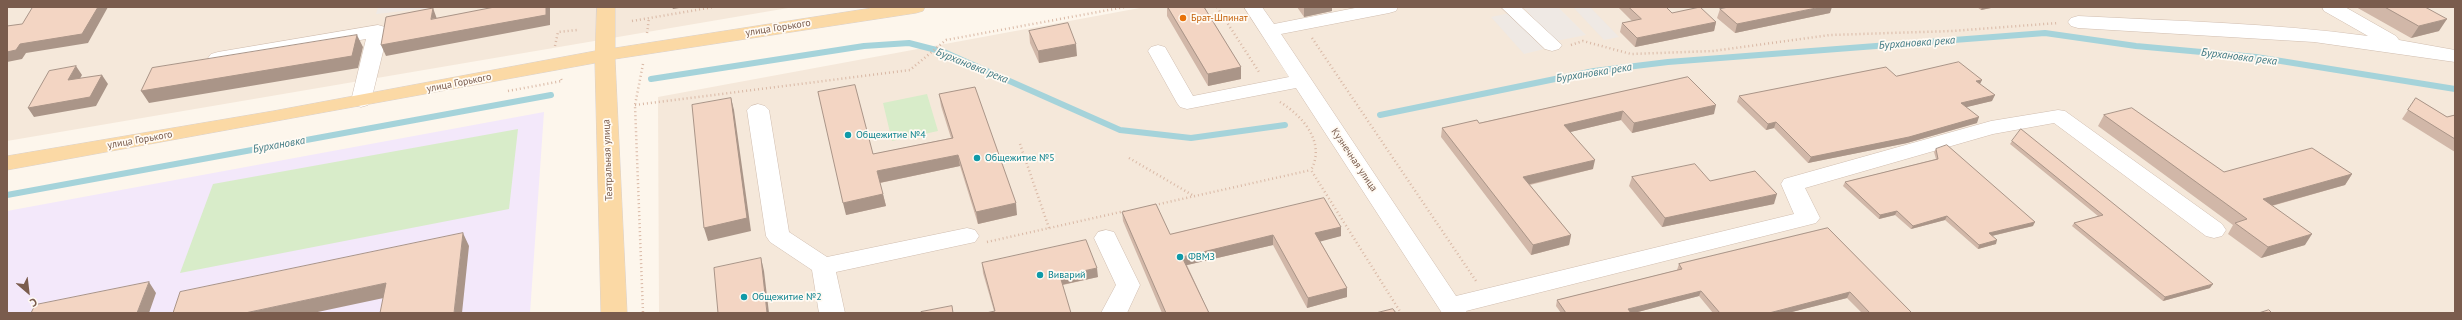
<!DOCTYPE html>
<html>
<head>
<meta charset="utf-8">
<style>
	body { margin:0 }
	#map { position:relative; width:2462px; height:320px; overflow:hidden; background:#fdf6ec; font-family:"PT Sans",sans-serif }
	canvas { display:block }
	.frame { position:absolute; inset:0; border:8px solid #7a5c4d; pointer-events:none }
	.north { position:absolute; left:8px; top:272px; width:40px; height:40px; -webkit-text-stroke:3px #fffaf3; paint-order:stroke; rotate:152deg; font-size:11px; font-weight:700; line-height:16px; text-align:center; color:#7a5c4d }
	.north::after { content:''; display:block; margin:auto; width:14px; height:18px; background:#7a5c4d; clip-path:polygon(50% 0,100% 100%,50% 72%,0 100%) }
</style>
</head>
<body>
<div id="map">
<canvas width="2462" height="320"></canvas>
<div class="frame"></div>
<div class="north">С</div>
</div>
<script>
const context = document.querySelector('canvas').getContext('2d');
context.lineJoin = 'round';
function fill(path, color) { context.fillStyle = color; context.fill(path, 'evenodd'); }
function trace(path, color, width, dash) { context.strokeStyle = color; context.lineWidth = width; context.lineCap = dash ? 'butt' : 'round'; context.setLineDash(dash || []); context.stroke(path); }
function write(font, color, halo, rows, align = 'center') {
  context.font = font + ' "PT Sans",sans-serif'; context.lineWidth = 3.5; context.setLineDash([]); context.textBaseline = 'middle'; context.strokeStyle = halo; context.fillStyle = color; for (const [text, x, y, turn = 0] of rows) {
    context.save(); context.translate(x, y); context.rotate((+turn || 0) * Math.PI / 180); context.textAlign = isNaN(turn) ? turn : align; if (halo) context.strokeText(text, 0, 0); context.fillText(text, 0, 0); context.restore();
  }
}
fill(new Path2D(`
	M7 7H794L7 141Z
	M1145 7H2455V313H659L658 97Z`), '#f5e8da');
fill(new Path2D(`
	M378 7H440L376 14Z
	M1523 7H1558L1586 35 1556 41Z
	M1573 7H1590L1619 37 1604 40Z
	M1510 13 1544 49 1524 54 1491 17Z`), '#efe9e4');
fill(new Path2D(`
	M544 112 530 313H7V211Z`), '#f3e8fa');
fill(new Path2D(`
	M927 94 938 131 892 141 883 103Z
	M518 129 509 209 180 273 213 184Z`), '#d8ecc9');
trace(new Path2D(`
	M651 79 864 46 909 43 944 52 1120 130 1191 138 1285 125
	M1380 115 1594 71 1668 62 2045 33 2136 46 2256 57 2455 89
	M7 195 551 95`), '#a5d3da', 6);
const minor = new Path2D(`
	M1244 7H1262L1274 24 1360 7H1398L1396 11 1389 13 1281 34 1456 296 1794 214 1781 184 1784 179 1991 121 2058 110 2065 111 2222 224 2226 230 2222 236 2214 238 2206 236 2054 123 1993 134 1805 188 1820 218 1816 223 1466 311 1468 313H1442L1296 88 1187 109 1180 107 1177 103 1148 51 1151 47 1158 45 1165 47 1193 96 1289 77Z
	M1501 7H1521L1562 45 1559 49 1552 51 1545 49Z
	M2322 7H2345L2396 36 2399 40 2455 50V62L2314 42 2078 28 2071 26 2068 22 2071 18 2078 16C2174 21 2272 23 2368 36L2324 11Z
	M378 25 385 27 388 31 371 101 368 105 361 107 354 105 351 101 366 39 218 64 211 62 208 58 211 54 218 52Z
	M758 104 765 106 769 110 789 232 827 257 967 228 975 230 979 236 975 242 836 272 845 313H819L812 270 770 242 766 236 747 110 751 106Z
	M1106 230 1114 232 1140 285 1127 313H1101L1116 285 1094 238 1098 232Z`);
const major = new Path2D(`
	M597 7H615V48L878 7H925L923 11 916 13 615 59 627 313H601L595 63 7 170V156L273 111 595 51Z`);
trace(minor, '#d1beb0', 1);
trace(major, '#dad1cd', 1);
trace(new Path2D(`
	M1217 7 1259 72
	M632 21 714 7
	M647 33 649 18
	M1312 38 1476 281
	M1571 45 1583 41 1631 54 1713 51 1830 35 1952 31 2058 23
	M555 46 558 32 577 30
	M643 64 635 105 643 313
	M508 91 562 81 561 79
	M1280 102C1303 116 1326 143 1311 170L1401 313
	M635 105 910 70 946 40 1125 7
	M1020 144 1049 228
	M1129 158 1194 196
	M1155 205 1311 170
	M987 242 1125 211`), '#d9b8a5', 2.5, [1, 3]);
fill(minor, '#fff');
fill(major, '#fbd9a5');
fill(new Path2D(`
	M1167 7H1204L1241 67V79L1208 86 1167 16Z
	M1297 7H1332V11L1304 17Z
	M1618 7H1666L1672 13 1716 22 1714 31 1635 47 1620 32 1622 23 1632 21Z
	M1977 7H1996L1981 10Z
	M2356 7H2425L2439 31 2411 38Z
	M1720 9 1830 13 1735 33 1717 18Z
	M1029 31 1077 56 1039 63 1030 43Z
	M1896 76 1980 84 1992 101 1966 107 1977 123 1907 143 1808 163 1774 128 1766 130 1737 102 1739 96Z
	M1688 77 1714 114 1632 133 1621 120 1570 132 1593 169 1530 185 1571 235 1569 245 1531 255 1441 137 1442 128 1479 123Z
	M939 94 1017 215 978 224 960 166 880 183 886 206 846 215 873 154 951 138 941 106Z
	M2416 98 2447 117 2455 115V152L2402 119Z
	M2104 115 2224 172 2352 174 2345 185 2272 206 2305 245 2261 258 2228 234 2233 225 2098 126Z
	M2012 141 2210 288 2163 301 2072 226 2074 223 2098 216 2010 144Z
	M1936 149 2033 226 1992 236 1996 244 1978 249 1945 220 1911 229 1895 215 1879 219 1843 186 1845 182 1936 159 1934 152Z
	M1632 177 1710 181 1774 204 1662 227 1629 186Z
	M1122 212 1170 234 1341 227V236L1320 241 1347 288V297L1307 308 1273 245 1187 265 1209 313H1162L1123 221Z
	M1828 228 1912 313H1862L1847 298 1788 313H1713L1699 296 1634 313H1561L1556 306 1557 300 1677 270 1679 264Z
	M982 263 1098 277 1063 285 994 311 983 273Z`), '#d1b7a8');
fill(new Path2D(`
	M98 7H108L88 43 26 53 22 59 7 62V52L20 44Z
	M546 7H550V25L386 56 381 45Z
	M672 7H685L673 9Z
	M1308 7H1332V11L1304 17V8Z
	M1821 7H1832L1830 13 1735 33 1737 24Z
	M1982 7H1996L1981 10Z
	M433 8 437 19H431Z
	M2447 19 2439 31 2411 38 2419 26Z
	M1716 22 1714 31 1635 47 1637 38Z
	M357 35 363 47 358 68 149 103 141 91Z
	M1076 44 1077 56 1039 63 1038 51Z
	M76 66 82 75 74 89 68 80Z
	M1241 67V79L1208 86V74Z
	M102 75 108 84 96 106 34 117 28 108Z
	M1982 80 1979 86 1976 81Z
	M1995 95 1992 101 1959 109 1961 103Z
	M731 98 734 110 751 231 708 241 704 228Z
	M1716 105 1714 114 1632 133 1634 123Z
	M1623 111 1621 120 1562 134 1564 125Z
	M1979 117 1977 123 1907 143 1808 163 1811 157Z
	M1776 122 1774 128 1766 130 1768 124Z
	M958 155 960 166 879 183 877 171Z
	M1595 160 1593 169 1522 186 1523 177Z
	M2352 174 2345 185 2256 210 2263 199Z
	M883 194 886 206 846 215 843 203Z
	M1777 194 1774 204 1662 227 1665 218Z
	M1016 203 1017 215 978 224 976 212Z
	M1897 211 1895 215 1879 219 1880 215Z
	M1947 216 1945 220 1911 229 1913 226Z
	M2035 222 2033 226 1987 237 1989 233Z
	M1341 227V236L1315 243V233Z
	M463 233 469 246 462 313H454Z
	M2312 234 2305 245 2261 258 2268 247Z
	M1273 235V245L1183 266 1182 257Z
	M1571 235 1569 245 1531 255 1533 245Z
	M1997 240 1996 244 1978 249 1979 245Z
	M761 258 764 271 769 313H767Z
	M1097 268 1098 277 1061 285 1060 276Z
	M149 282 156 293 149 313H137Z
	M386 283 393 296 313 313H245Z
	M2213 284 2210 288 2163 301 2165 297Z
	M1347 288V297L1307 308 1308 298Z
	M1701 291 1699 296 1634 313H1627L1628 309Z
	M1850 292 1847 298 1788 313H1769Z`), '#aa9588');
const building = new Path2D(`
	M33 7H98L82 34 20 44 16 50 7 52V26L22 24Z
	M495 7H546V15L381 45 386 17 433 8 431 19Z
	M1168 7H1204L1241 67 1208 74Z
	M1629 7H1666L1672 13 1700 7 1716 22 1637 38 1622 23 1641 19Z
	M1729 7H1821L1737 24 1720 9Z
	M2385 7H2425L2447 19 2419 26Z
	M1068 23 1076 44 1038 51 1029 31Z
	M357 35 352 56 141 91 152 68Z
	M1959 62 1982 80 1976 81 1995 95 1961 103 1979 117 1909 137 1811 157 1776 122 1768 124 1739 96 1886 67 1896 76Z
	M76 66 68 80 102 75 90 97 28 108 49 71Z
	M1688 77 1716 105 1634 123 1623 111 1564 125 1595 160 1523 177 1571 235 1533 245 1442 128 1477 120 1479 123Z
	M855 85 873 154 953 138 939 94 975 87 1016 203 976 212 958 155 877 171 883 194 843 203 818 92Z
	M731 98 747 218 704 228 692 105Z
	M2416 98 2447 117 2455 115V139L2408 110Z
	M2132 108 2224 172 2312 148 2352 174 2263 199 2312 234 2268 247 2235 223 2247 219 2104 115Z
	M2021 129 2213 284 2165 297 2074 223 2103 215 2012 141Z
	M1947 145 2035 222 1989 233 1997 240 1979 245 1947 216 1913 226 1897 211 1880 215 1845 182 1938 159 1936 149Z
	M1695 164 1710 181 1755 171 1777 194 1665 218 1632 177Z
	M1324 198 1341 227 1315 233 1347 288 1308 298 1273 235 1182 257 1209 313H1166L1122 212 1156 204 1170 234Z
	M1828 228 1912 313H1870L1850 292 1769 313H1720L1701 291 1628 309 1631 313H1566L1557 300 1682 269 1679 264Z
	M463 233 454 313H380L386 283 245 313H173L180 292Z
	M1086 240 1097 268 1060 276 1071 313H986L995 311 982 263Z
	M761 258 767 313H718L714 268Z
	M149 282 137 313H31L35 305Z
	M952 306 953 313H921V312Z
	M1393 309 1396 313H1376Z
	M2269 310 2272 313H2259Z`);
fill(building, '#f3d5c3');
trace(building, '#aa9588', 1);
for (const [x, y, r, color] of [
	[1183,18,4,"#e8710a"],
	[848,135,4,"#0f9aa8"],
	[977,158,4,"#0f9aa8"],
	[1180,257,4,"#0f9aa8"],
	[1040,275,4,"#0f9aa8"],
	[744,297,4,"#0f9aa8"]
]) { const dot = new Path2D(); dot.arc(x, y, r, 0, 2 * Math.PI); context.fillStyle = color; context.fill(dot); trace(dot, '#fffaf3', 1.5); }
write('10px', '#c56008', '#fffaf3', [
	["Брат-Шпинат",1191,18]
], 'left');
write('10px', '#7a5c4d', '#fffaf3', [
	["улица Горького",778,28,-9],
	["улица Горького",459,83,-11],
	["улица Горького",140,140,-10],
	["Театральная улица",608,160,-92],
	["Кузнечная улица",1354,160,56]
]);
write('10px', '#0d838f', '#fffaf3', [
	["Общежитие №4",856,135],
	["Общежитие №5",985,158],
	["ФВМЗ",1188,257],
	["Виварий",1048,275],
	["Общежитие №2",752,297]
], 'left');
write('italic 11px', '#437c86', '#fffaf3', [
	["Бурхановка река",1917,43,-4],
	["Бурхановка река",2239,57,7],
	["Бурхановка река",972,66,22],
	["Бурхановка река",1594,73,-9],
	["Бурхановка",279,145,-10]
]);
</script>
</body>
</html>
